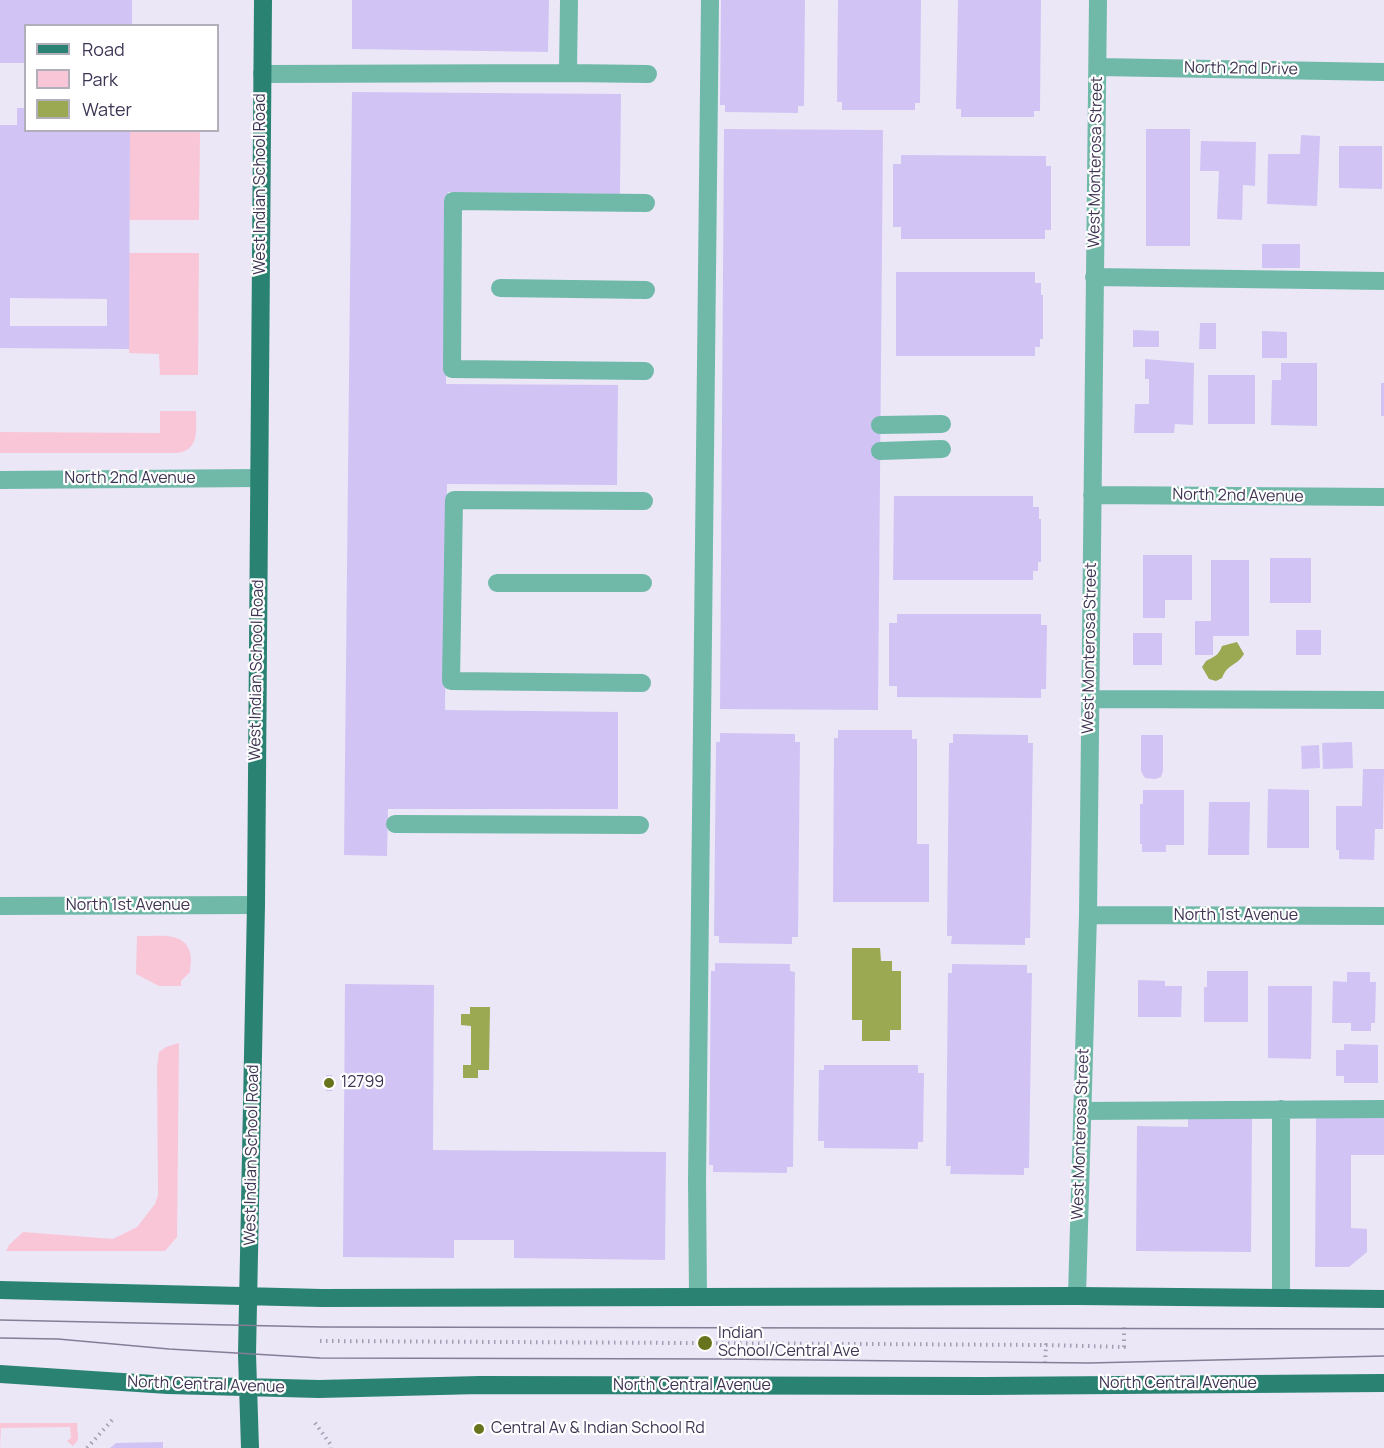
<!DOCTYPE html>
<html>
<head>
<meta charset="utf-8">
<style>
	body { margin:0 }
	#map { position:relative; width:1384px; height:1448px; overflow:hidden; background:#ebe7f7; font-family:Manrope,sans-serif }
	canvas { display:block }
	.legend { position:absolute; left:24px; top:24px; width:195px; height:108px; box-sizing:border-box; background:#fff; border:2px solid #b2aeba; margin:0; padding:8px 10px; list-style:none; font-size:18px; color:#3e3453 }
	.legend li { display:flex; align-items:center; gap:12px; height:30px }
	.legend b { width:30px; border:2px solid #b2aeba }
</style>
</head>
<body>
<div id="map">
<canvas width="1384" height="1448"></canvas>
<ul class="legend">
<li><b style="height:8px;background:#2a8372"></b>Road</li>
<li><b style="height:16px;background:#f9c6d7"></b>Park</li>
<li><b style="height:16px;background:#9ba953"></b>Water</li>
</ul>
</div>
<script>
const context = document.querySelector('canvas').getContext('2d');
context.lineJoin = 'round';
function fill(path, color) { context.fillStyle = color; context.fill(path, 'evenodd'); }
function trace(path, color, width, dash) { context.strokeStyle = color; context.lineWidth = width; context.lineCap = dash ? 'butt' : 'round'; context.setLineDash(dash || []); context.stroke(path); }
function write(font, color, halo, rows, align = 'center') {
  context.font = font + ' Manrope,sans-serif'; context.lineWidth = 4.5; context.setLineDash([]); context.textBaseline = 'middle'; context.strokeStyle = halo; context.fillStyle = color; for (const [text, x, y, turn = 0] of rows) {
    context.save(); context.translate(x, y); context.rotate((+turn || 0) * Math.PI / 180); context.textAlign = isNaN(turn) ? turn : align; if (halo) context.strokeText(text, 0, 0); context.fillText(text, 0, 0); context.restore();
  }
}
fill(new Path2D(`
	M130 131H200L199 220H129Z
	M129 253H199L198 375H160L159 354 129 353Z
	M160 411H196C196 430 200 451 176 453H0V432L160 433Z
	M137 936C155 937 185 930 190 953 192 959 190 967 190 972L181 981V986H159L136 974Z
	M179 1043 177 1237 165 1251H6L9 1245 23 1232 113 1239 137 1227 155 1204 158 1195 157 1067 159 1052 166 1047Z
	M0 1423H77L78 1440 73 1446 67 1441 71 1438 70 1427 1 1428 0 1448Z`), '#f9c6d7');
fill(new Path2D(`
	M1237 642 1244 654C1236 667 1228 663 1222 678L1216 681 1209 679 1202 667 1206 661C1214 657 1219 655 1222 646Z
	M852 948H880L881 961H892V971H901V1030H890V1041H862V1020H852Z
	M470 1007H490L489 1070H478V1078H463V1065H471V1026L461 1025V1014H470Z`), '#9ba953');
fill(new Path2D(`
	M0 0H132V26H26V63H0Z
	M352 0H549L548 52 352 49Z
	M721 0H805L804 106H798V113L725 112V105H720Z
	M838 0H921L920 103H915V110H842V102H837Z
	M958 0H1041L1040 111H1034V117H961V109H956Z
	M352 92 621 94 620 194 448 192 446 384 618 385 617 485 447 484 445 710 618 712V809H388L387 856 344 855Z
	M17 108H26V130H130L129 349 0 348V125H17ZM10 298 107 299V326H10Z
	M724 129 883 130 878 710 720 709Z
	M1146 129H1190V246H1146Z
	M1301 135 1320 136 1317 206 1267 204 1268 154H1300Z
	M1201 141 1256 142 1255 186 1243 185 1242 220 1217 219 1219 171H1200Z
	M1339 146H1382V189L1339 188Z
	M901 155 1046 156V166H1051V230H1045V239H901V227H893V164H901Z
	M1262 244H1300V268H1262Z
	M896 272H1035V283H1041V295H1043V339H1040V347H1035V356H896Z
	M1200 323H1216V349H1199Z
	M1133 330 1159 331V347H1133Z
	M1262 331 1287 332V358H1262Z
	M1145 359 1194 363 1193 425 1175 424 1174 433H1134L1135 404H1149V379H1145Z
	M1281 363H1317V426L1271 425 1272 380H1281Z
	M1208 375H1255V424H1208Z
	M1381 383H1384V416H1381Z
	M894 496H1033V507H1039V519H1041V562H1038V571H1033V580H893Z
	M1143 555H1192V600H1165V618H1143Z
	M1270 558H1311V603H1270Z
	M1211 560H1249V636H1213V655H1195V621H1211Z
	M897 614H1041V625H1047L1046 689H1041V698L897 697V686H889V623H897Z
	M1296 630H1321V655H1296Z
	M1133 633H1162V665H1133Z
	M838 730H912V739H917V844H929V902H833L834 738H838Z
	M720 733 795 734V742H800L798 937H792V944L719 943V936H714L716 742H720Z
	M953 734 1028 735V743H1033L1030 938H1025V945L951 944 952 936H947L949 743H953Z
	M1141 735H1163V771L1161 777 1155 779 1145 778 1143 775 1141 771Z
	M1352 742 1353 768 1323 769 1322 743Z
	M1319 745 1320 768 1302 769 1301 746Z
	M1363 769H1384L1383 829H1375L1374 860 1339 859V850H1336V806H1362Z
	M1268 789 1309 790V848H1267Z
	M1143 790H1184V845H1166V852H1142V844H1140V804H1143Z
	M1209 802H1250L1249 855H1208Z
	M715 963 790 964V971L795 972 793 1167H787V1173L713 1172V1165H709L711 971H715Z
	M952 964 1027 965V973H1032L1029 1168H1024V1175L950 1174 951 1166H946L948 973H952Z
	M1207 971H1248V1022H1204V987H1207Z
	M1347 972H1370V982H1376L1375 1023H1371V1031H1351V1023H1332L1333 981 1347 982Z
	M1138 980 1165 981V986H1182L1181 1017H1138Z
	M345 984 434 985 433 1150 666 1152 665 1260 514 1258V1240H454V1258L343 1257Z
	M1268 986H1312L1311 1059 1268 1058Z
	M1344 1044 1378 1045V1083H1344V1076H1336V1050H1344Z
	M824 1065H918V1073H924L923 1142H918V1149L824 1148V1141H818L819 1070H824Z
	M326 1075H332V1091H326Z
	M1188 1118H1252L1251 1252 1136 1251 1137 1126 1188 1127Z
	M1316 1118H1384V1155H1351V1228L1367 1229V1252L1349 1267H1315Z
	M163 1442V1448H110L116 1443Z`), '#d1c4f4');
trace(new Path2D(`
	M320 1341 1046 1345
	M1045 1363 1046 1345 1124 1347V1326
	M315 1423 331 1445V1448
	M87 1448 114 1418`), '#a39cb3', 4, [1.5, 4.5]);
trace(new Path2D(`
	M569 0 568 73 648 74
	M1098 67 1384 72
	M262 74 568 73
	M1094 277 1384 281
	M500 288 646 290
	M645 371 452 369 453 201 646 203
	M880 425 942 424
	M880 451 942 449
	M0 480 259 478
	M1092 495 1384 497
	M497 583H643
	M642 683 451 681 454 500 644 501
	M1090 699 1384 700
	M395 824 640 825
	M0 906 256 905
	M1088 915 1384 916
	M1281 1109V1298
	M1082 1111 1384 1109
	M1077 1296 1088 915 1098 0
	M698 1297 697 1180 710 0`), '#70b9a8', 18);
trace(new Path2D(`
	M0 1290 322 1298 1077 1296 1384 1299
	M0 1374 168 1385 319 1389 480 1385 985 1386 1384 1383
	M250 1448 247 1354 256 905 263 0`), '#2a8372', 18);
trace(new Path2D(`
	M0 1320 321 1327 1384 1329
	M0 1338 58 1339 169 1349 320 1358 723 1359 1089 1363 1384 1356`), '#857d96', 1.5);
for (const [x, y, r, color] of [
	[329,1083,6,"#68731e"],
	[705,1343,8,"#68731e"],
	[479,1429,6,"#68731e"]
]) { const dot = new Path2D(); dot.arc(x, y, r, 0, 2 * Math.PI); context.fillStyle = color; context.fill(dot); trace(dot, '#fff', 2); }
write('16px', '#3e3453', '#fff', [
	["North 2nd Drive",1241,69,1],
	["West Monterosa Street",1096,162,-89],
	["West Indian School Road",261,184,-90],
	["North 2nd Avenue",130,479],
	["North 2nd Avenue",1238,496,1],
	["West Monterosa Street",1090,648,-89],
	["West Indian School Road",257,670,-89],
	["North 1st Avenue",128,906],
	["North 1st Avenue",1236,916],
	["West Monterosa Street",1081,1134,-88],
	["West Indian School Road",252,1155,-89],
	["North Central Avenue",1178,1384],
	["North Central Avenue",206,1385,2],
	["North Central Avenue",692,1386]
]);
write('16px', '#3e3453', '#fff', [
	["12799",341,1083],
	["Indian",718,1334],
	["School/Central Ave",718,1352],
	["Central Av & Indian School Rd",491,1429]
], 'left');
</script>
</body>
</html>
